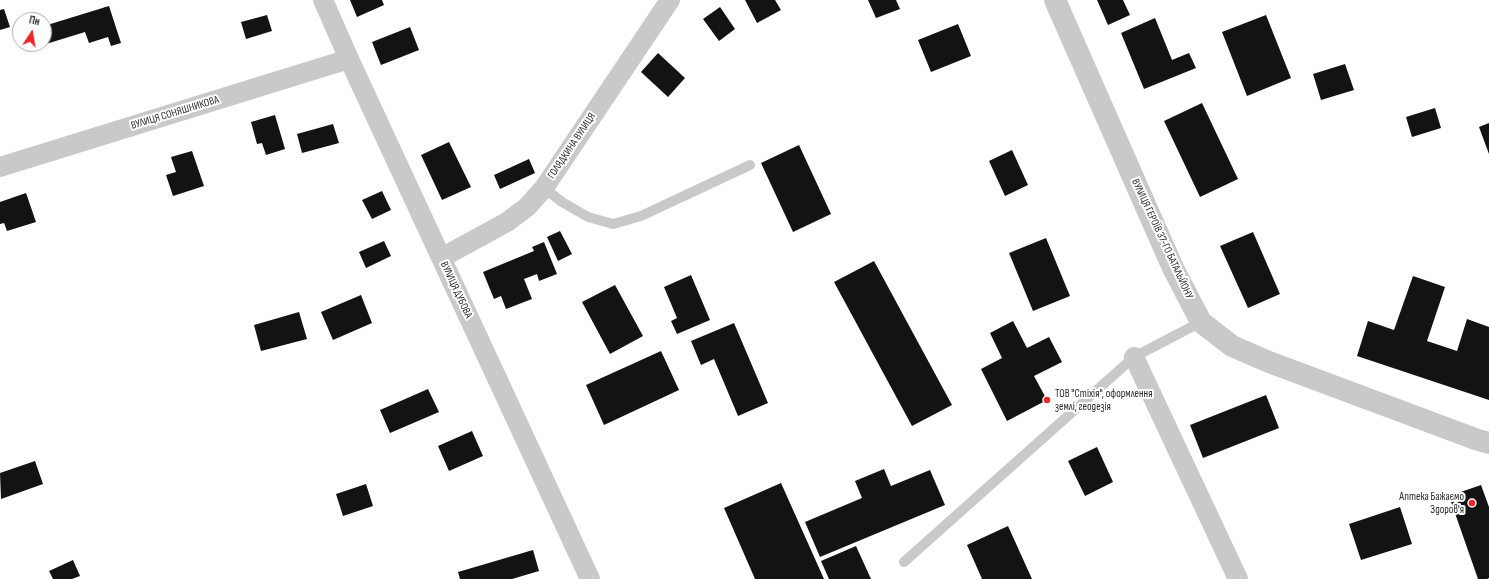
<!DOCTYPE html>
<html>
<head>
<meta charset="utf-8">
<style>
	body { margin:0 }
	#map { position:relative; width:1489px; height:579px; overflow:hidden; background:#fff; font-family:"Sofia Sans Condensed",sans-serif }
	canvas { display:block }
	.north { position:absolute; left:12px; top:12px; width:40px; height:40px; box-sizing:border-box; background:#fff; border:1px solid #ababab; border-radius:50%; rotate:12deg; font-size:11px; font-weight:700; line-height:16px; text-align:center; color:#2c2c2c }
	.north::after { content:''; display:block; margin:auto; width:14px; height:18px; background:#e92728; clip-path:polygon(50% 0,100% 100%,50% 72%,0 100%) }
</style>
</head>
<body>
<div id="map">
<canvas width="1489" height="579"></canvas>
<div class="north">Пн</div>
</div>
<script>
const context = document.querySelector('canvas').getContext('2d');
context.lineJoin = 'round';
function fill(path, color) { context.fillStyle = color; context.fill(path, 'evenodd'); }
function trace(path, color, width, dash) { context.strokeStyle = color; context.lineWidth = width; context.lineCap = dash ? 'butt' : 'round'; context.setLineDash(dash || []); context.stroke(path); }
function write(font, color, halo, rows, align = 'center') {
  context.font = font + ' "Sofia Sans Condensed",sans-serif'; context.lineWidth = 4; context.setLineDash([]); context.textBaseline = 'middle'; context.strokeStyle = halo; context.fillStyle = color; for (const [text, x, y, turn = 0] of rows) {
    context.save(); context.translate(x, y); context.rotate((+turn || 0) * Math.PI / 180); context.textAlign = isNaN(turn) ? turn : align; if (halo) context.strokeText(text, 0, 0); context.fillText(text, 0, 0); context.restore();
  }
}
fill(new Path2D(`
	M350 0H382L384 5 357 17Z
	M745 0H775L781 10 757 23Z
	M868 0H896L900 9 876 18Z
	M1097 0H1123L1130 15 1108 25Z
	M109 6 121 43 111 46 108 37 89 43 85 32 46 44 44 39V26Z
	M720 7 735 29 719 41 703 19Z
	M4 9 10 27 0 30V10Z
	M267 15 272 31 246 39 241 22Z
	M1266 15 1291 78 1247 96 1222 32Z
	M1155 18 1172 60 1189 53 1196 68 1144 89 1121 33Z
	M958 24 971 56 931 72 918 40Z
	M410 27 419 50 381 65 372 42Z
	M658 53 685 78 668 97 641 72Z
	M1345 64 1354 90 1321 100 1313 74Z
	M1202 103 1238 179 1200 197 1164 121Z
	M1435 108 1441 128 1412 137 1406 117Z
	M275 115 285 149 266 155 262 143 257 144 251 122Z
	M1489 123V154L1479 127Z
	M333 124 339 143 302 153 297 134Z
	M449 142 471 187 442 200 421 155Z
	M799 145 831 214 793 232 761 163Z
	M1012 150 1028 185 1005 196 989 161Z
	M192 151 204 186 173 196 166 175 176 172 171 157Z
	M529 159 535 173 500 189 494 175Z
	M382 191 391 210 372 219 362 200Z
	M26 193 36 222 7 231 4 223 0 224V202Z
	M560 231 572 254 558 261 547 237Z
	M1253 232 1280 294 1248 308 1220 246Z
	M1046 238 1070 296 1033 311 1009 253Z
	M384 241 391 256 366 268 359 252Z
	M544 242 557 274 539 281 537 274 524 279 532 299 506 309 501 296 494 299 483 272 534 251 532 247Z
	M874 261 952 405 912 426 834 282Z
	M691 275 710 320 677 334 671 321 677 318 664 287Z
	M1413 276 1445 287 1427 341 1457 351 1467 319 1489 327V400L1357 356 1368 321 1394 330Z
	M615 285 643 336 610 354 582 302Z
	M361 295 372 323 333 340 321 312Z
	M299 312 307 339 261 351 254 325Z
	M1013 321 1027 348 1049 337 1062 362 1034 376 1047 400 1007 421 981 369 1002 358 990 333Z
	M734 323 768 403 738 416 714 359 701 365 691 341Z
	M661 351 679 390 604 425 586 385Z
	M428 389 439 412 390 433 380 410Z
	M1266 395 1279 428 1203 458 1190 425Z
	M472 431 483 456 449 471 438 446Z
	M1097 447 1113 482 1085 496 1068 461Z
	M35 461 43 484 1 499 0 473Z
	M884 469 891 486 930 470 945 505 820 557 805 522 862 498 855 481Z
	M781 483 824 579H755L724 508Z
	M366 484 373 506 343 516 336 494Z
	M1481 485 1489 507V578L1487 579H1478L1449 496Z
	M1400 507 1412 544 1361 560 1349 524Z
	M1008 526 1032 579H982L967 545Z
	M856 546 871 579H829L821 561Z
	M533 550 539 571 512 579H460L458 572Z
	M73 560 80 576 72 579H53L49 571Z`), '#131313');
trace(new Path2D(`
	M544 188 562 202 588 217 613 224 641 216 750 165
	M904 562 1134 357 1201 322`), '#c9c9c9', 10);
trace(new Path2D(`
	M323 0 349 59 590 579
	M0 167 349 59
	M441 258 507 222 527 207 544 188 670 0
	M1134 357 1238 579`), '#c9c9c9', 20);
trace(new Path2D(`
	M1055 0 1173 268 1201 322 1232 346 1269 362 1478 440 1489 443`), '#c9c9c9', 22);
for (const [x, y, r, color] of [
	[1047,400,4,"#e92728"],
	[1472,503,4,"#e92728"]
]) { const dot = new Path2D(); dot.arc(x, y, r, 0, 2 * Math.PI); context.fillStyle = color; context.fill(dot); trace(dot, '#fff', 1.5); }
write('11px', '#2c2c2c', '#fff', [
	["ВУЛИЦЯ СОНЯШНИКОВА",175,113,-17],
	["ГОЛЯДКИНА ВУЛИЦЯ",572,146,-56],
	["ВУЛИЦЯ ГЕРОЇВ 37-ГО БАТАЛЬЙОНУ",1162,239,65],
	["ВУЛИЦЯ ДУБОВА",456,290,65]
]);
write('11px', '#2c2c2c', '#fff', [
	["ТОВ \"Стіхія\", оформлення",1055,394],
	["землі, геодезія",1055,407],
	["Аптека Бажаємо",1464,497,"right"],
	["Здоров'я",1464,510,"right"]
], 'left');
</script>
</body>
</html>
